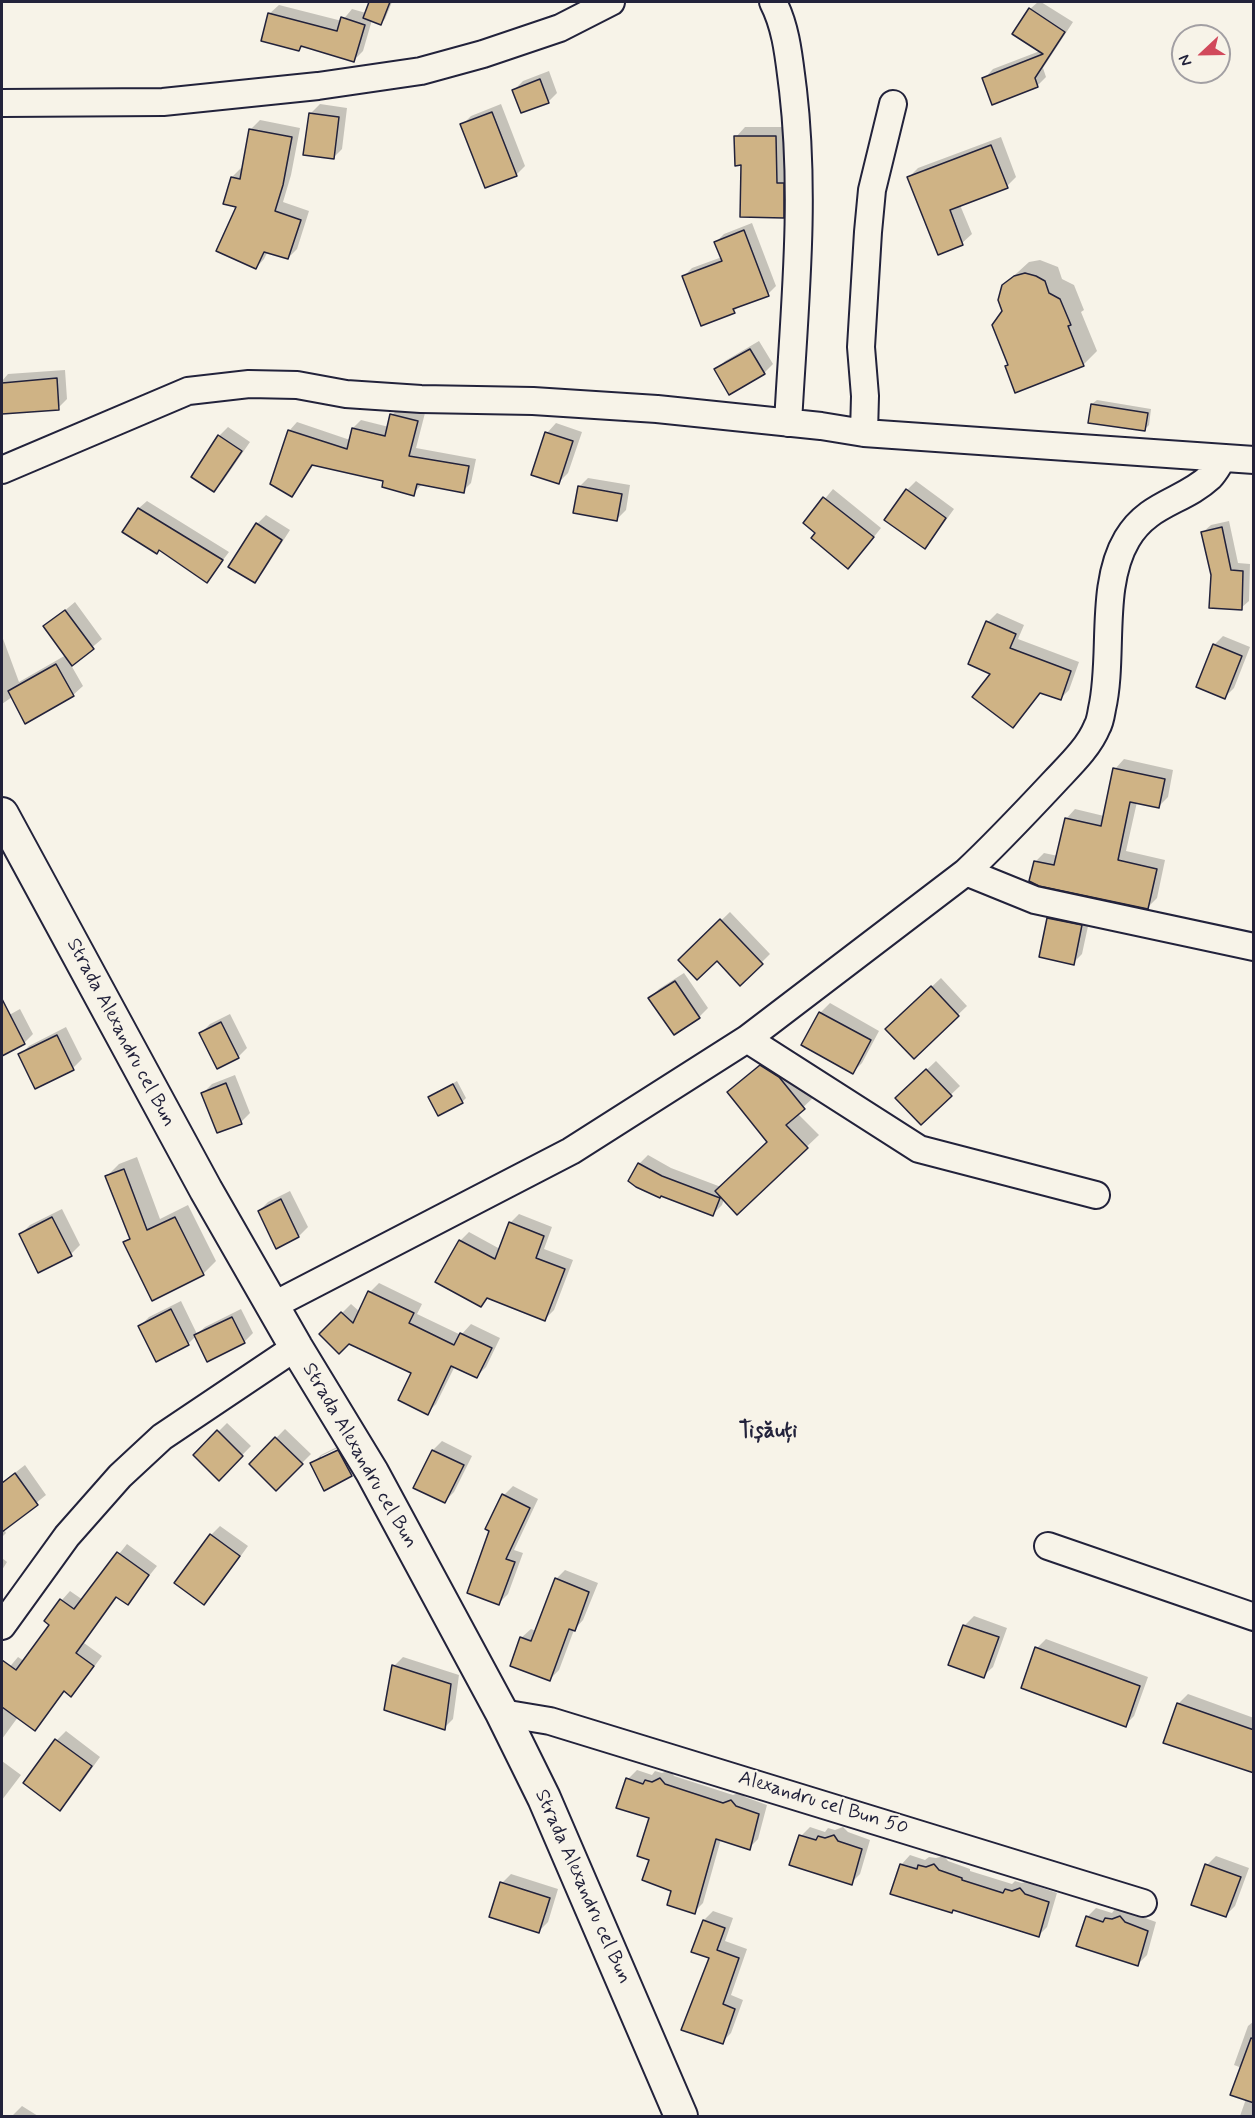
<!DOCTYPE html>
<html>
<head>
<meta charset="utf-8">
<style>
	body { margin:0 }
	#map { position:relative; width:1255px; height:2118px; overflow:hidden; background:#f7f3e8; font-family:Mynerve,sans-serif }
	canvas { display:block }
	.frame { position:absolute; inset:0; border:3px solid #22223b; pointer-events:none }
	.north { position:absolute; left:1171px; top:24px; width:60px; height:60px; box-sizing:border-box; background:#f7f3e8; border:2px solid #a29fa3; border-radius:50%; rotate:248deg; font-size:16px; font-weight:700; line-height:24px; text-align:center; color:#22223b }
	.north::after { content:''; display:block; margin:auto; width:21px; height:27px; background:#d1495b; clip-path:polygon(50% 0,100% 100%,50% 72%,0 100%) }
</style>
</head>
<body>
<div id="map">
<canvas width="1255" height="2118"></canvas>
<div class="frame"></div>
<div class="north">N</div>
</div>
<script>
const context = document.querySelector('canvas').getContext('2d');
context.lineJoin = 'round';
function fill(path, color) { context.fillStyle = color; context.fill(path, 'evenodd'); }
function trace(path, color, width, dash) { context.strokeStyle = color; context.lineWidth = width; context.lineCap = dash ? 'butt' : 'round'; context.setLineDash(dash || []); context.stroke(path); }
function write(font, color, halo, rows, align = 'center') {
  context.font = font + ' Mynerve,sans-serif'; context.lineWidth = 4.5; context.setLineDash([]); context.textBaseline = 'middle'; context.strokeStyle = halo; context.fillStyle = color; for (const [text, x, y, turn = 0] of rows) {
    context.save(); context.translate(x, y); context.rotate((+turn || 0) * Math.PI / 180); context.textAlign = isNaN(turn) ? turn : align; if (halo) context.strokeText(text, 0, 0); context.fillText(text, 0, 0); context.restore();
  }
}
fill(new Path2D(`
	M371 2H392L385 19 380 24 372 20 363 51 354 60 304 45 299 50 269 14 279 5 342 21 352 9 366 13Z
	M1038 2H1041L1073 22 1043 68 1046 77 1037 86 984 79 993 69 1040 51 1030 9Z
	M549 71 557 93 548 102 514 90 523 81Z
	M320 104 347 108 342 149 333 158 311 113Z
	M501 104 525 166 516 175 462 125 471 116Z
	M260 120 300 128 291 175 283 202 309 211 297 249 288 258 268 251 264 259 256 268 232 177 241 168 243 169 251 129Z
	M745 127H785V174H792V207L783 216 743 164 736 137Z
	M1001 137 1016 177 1007 186 960 205 972 234 962 243 938 253 908 178 918 168Z
	M752 223 776 286 768 294 740 305 734 311 684 276 692 268 722 257 716 242 724 234Z
	M1040 260 1058 267 1062 279 1074 285 1084 310 1081 312 1097 351 1083 365 1009 364 1003 311 1006 283 1029 262Z
	M759 341 773 364 764 373 716 370 725 361Z
	M65 370 67 399 58 408 2 413V381L8 374Z
	M1097 400 1151 409 1149 425 1145 429 1092 404Z
	M400 407 425 413 416 448 476 459 471 483 463 491 422 484 413 494 385 480 314 464 299 487 291 495 289 431 297 422 350 440 353 428 361 420 389 427 392 415Z
	M556 423 582 432 568 473 558 483 533 474 547 433Z
	M228 427 250 442 223 481 214 490 219 436Z
	M588 478 630 485 626 510 617 519 579 487Z
	M916 481 954 509 933 538 924 547 907 490Z
	M833 489 881 528 857 558 805 523Z
	M147 501 229 552 207 581 160 549 124 531 139 508Z
	M266 515 290 530 263 572 254 581 257 524Z
	M1229 521 1238 563 1250 564 1249 601 1241 608 1212 575 1203 532 1211 525Z
	M75 602 102 639 71 665 83 686 73 695 26 722 12 697 2 704V636L19 682 66 655 45 627Z
	M997 613 1024 625 1018 639 1079 662 1069 690 1060 699 1041 692 1013 726 992 673 988 622Z
	M1223 636 1250 647 1234 688 1225 697 1214 645Z
	M1124 759 1173 770 1168 797 1158 807 1137 802 1126 851 1165 860 1157 898 1148 907 1035 862 1044 853 1058 856 1066 819 1075 809 1104 816 1115 769Z
	M1058 910 1090 917 1082 954 1073 963 1049 919Z
	M730 912 770 954 740 984 717 959 680 960Z
	M684 973 708 1008 699 1017 650 998 659 989Z
	M941 978 967 1006 914 1057 887 1029Z
	M830 1003 879 1031 862 1063 853 1072 803 1045 820 1013Z
	M20 1009 33 1034 24 1043 2 1054V1019Z
	M230 1014 247 1048 238 1057 201 1033 210 1024Z
	M66 1027 82 1059 73 1068 20 1055 29 1046Z
	M773 1054 815 1096 797 1113 819 1135 737 1213 724 1199 722 1205 712 1215 639 1164 648 1155 671 1168 721 1187 769 1141 729 1093Z
	M936 1061 960 1086 921 1123 897 1098Z
	M235 1075 250 1113 241 1122 203 1093 212 1084Z
	M457 1081 466 1098 462 1102 430 1097Z
	M137 1157 160 1219 188 1205 216 1261 203 1274 125 1242 131 1237 107 1176 119 1164Z
	M290 1191 308 1227 299 1236 259 1211 268 1202Z
	M62 1209 80 1245 71 1254 21 1234 30 1225Z
	M519 1214 552 1227 544 1249 573 1260 554 1310 545 1319 489 1297 481 1305 460 1241 469 1232 500 1249 510 1223Z
	M379 1283 422 1304 417 1314 461 1335 471 1324 500 1338 486 1367 477 1376 455 1366 436 1404 427 1413 413 1372 349 1342 321 1334 351 1304 360 1312 370 1292Z
	M181 1301 197 1334 205 1327 241 1309 253 1333 244 1342 196 1336 188 1344 140 1326 149 1317Z
	M227 1423 251 1446 219 1479 195 1455Z
	M285 1429 311 1454 276 1489 251 1464Z
	M442 1441 472 1456 454 1492 445 1501 415 1487 433 1450Z
	M347 1442 360 1466 351 1475 312 1464 321 1455ZM344 1445 345 1448 321 1460V1456Z
	M25 1465 46 1495 15 1520 2 1502V1483Z
	M513 1486 538 1499 514 1550 523 1553 508 1594 499 1603 504 1495Z
	M2 1526 6 1533 2 1537Z
	M220 1526 248 1546 213 1594 204 1603 176 1583 211 1535Z
	M127 1544 157 1566 127 1603 118 1596 84 1643 102 1656 80 1686 71 1695 65 1690 35 1729 18 1717 2 1739V1676L18 1657 24 1661 51 1625 46 1621 62 1600 70 1591 83 1600Z
	M2 1558 7 1562 2 1570Z
	M565 1570 598 1583 583 1620 574 1630 559 1670 550 1679 521 1638 531 1629 536 1631 556 1579Z
	M974 1616 1007 1628 993 1667 983 1676 964 1626Z
	M1046 1639 1148 1677 1134 1716 1125 1725 1037 1648Z
	M403 1657 459 1675 453 1719 444 1728 394 1666Z
	M1188 1694 1254 1718V1772L1165 1742 1179 1703Z
	M66 1731 100 1757 69 1800 60 1809 25 1783 57 1740Z
	M2 1761 21 1775 2 1800Z
	M637 1770 652 1775 655 1771 662 1773 670 1770 674 1776 733 1795 741 1792 745 1797 767 1805 758 1839 749 1848 721 1839 703 1903 694 1912 673 1890 651 1859V1817L628 1779Z
	M810 1827 825 1832 828 1828 835 1830 843 1827 848 1832 870 1840 860 1874 851 1883 801 1836Z
	M910 1855 925 1860 929 1857 936 1858 944 1856 948 1861 970 1869V1871L1012 1884 1015 1881 1022 1883 1030 1880 1034 1885 1057 1893 1047 1927 1038 1936 954 1909 952 1912 901 1865Z
	M1216 1856 1249 1868 1235 1906 1226 1915 1207 1865Z
	M511 1874 558 1889 548 1922 539 1931 502 1883Z
	M1096 1908 1112 1913 1115 1909 1122 1911 1130 1908 1134 1914 1156 1922 1147 1955 1138 1964 1087 1917Z
	M713 1911 733 1918 725 1941 747 1949 731 1995 743 2000 731 2033 722 2042 704 1920Z
	M1254 2021V2116H1240L1246 2099 1242 2068 1234 2065 1248 2026Z
	M22 2106 38 2116H12Z`), '#0003');
const building = new Path2D(`
	M369 2H390L381 25 363 18Z
	M1029 8 1065 32 1035 78 1038 87 992 105 982 78 1043 54 1012 34Z
	M268 13 337 31 341 17 365 25 354 62 301 46 299 51 261 41Z
	M540 79 549 103 521 113 512 90Z
	M492 112 517 176 485 188 460 124Z
	M309 113 339 117 334 159 303 155Z
	M249 129 292 137 283 185 275 211 301 220 288 259 264 252 256 269 216 251 236 207 223 204 231 177 240 179Z
	M734 136H776L777 183H784V218L740 217 741 165 735 166Z
	M991 145 1008 188 950 210 963 245 938 255 907 177Z
	M744 230 769 296 733 309 735 313 701 326 682 276 722 261 714 242Z
	M1025 273 1036 276 1045 281 1049 293 1060 299 1071 325 1068 326 1084 366 1015 393 1005 366 1008 365 992 325 1002 311 998 300 1002 285 1014 276Z
	M750 349 765 374 729 395 714 369Z
	M57 378 59 410 2 414V383Z
	M1091 404 1148 413 1145 431 1088 423Z
	M390 414 418 421 409 456 469 466 464 493 417 484 414 496 382 487 383 481 312 465 292 497 270 484 288 430 347 449 352 428 385 436Z
	M545 432 573 441 559 484 531 475Z
	M218 435 242 451 214 492 191 477Z
	M578 486 622 494 617 521 573 513Z
	M906 489 946 518 925 549 884 520Z
	M823 497 874 537 848 569 811 538 815 533 803 523Z
	M138 508 223 560 207 583 159 550 157 554 122 532Z
	M256 523 282 540 255 583 228 567Z
	M1222 527 1231 570 1243 571 1242 610 1209 608 1211 575 1201 532Z
	M65 610 94 649 72 666 43 626Z
	M986 621 1016 634 1010 648 1071 671 1061 700 1040 693 1013 728 972 697 990 674 968 664Z
	M1213 644 1242 656 1225 699 1196 687Z
	M56 664 74 696 25 724 8 691Z
	M1113 768 1165 779 1159 808 1130 802 1118 860 1157 869 1148 909 1039 886 1029 881 1034 861 1054 865 1065 818 1101 826Z
	M1047 918 1082 925 1074 965 1039 957Z
	M720 919 763 964 740 986 717 961 697 980 678 960Z
	M675 981 700 1018 674 1035 648 998Z
	M931 986 959 1016 914 1059 885 1029Z
	M2 999 25 1044 2 1056Z
	M819 1012 871 1040 853 1074 801 1045Z
	M221 1022 239 1058 217 1069 199 1033Z
	M57 1035 74 1070 35 1089 18 1054Z
	M760 1065 779 1077 805 1109 786 1125 808 1148 737 1215 715 1191 767 1142 727 1092Z
	M926 1069 952 1096 921 1125 895 1098Z
	M226 1083 242 1124 217 1133 201 1093Z
	M453 1084 463 1103 438 1116 428 1097Z
	M638 1163 662 1176 720 1198 713 1216 661 1196 660 1198 636 1187 628 1181Z
	M124 1169 147 1230 175 1217 204 1275 152 1301 123 1242 130 1239 105 1176Z
	M281 1199 299 1237 276 1249 258 1211Z
	M52 1217 72 1256 38 1273 19 1234Z
	M509 1222 544 1236 536 1258 565 1269 545 1321 487 1298 481 1307 435 1282 459 1240 495 1259Z
	M368 1291 414 1313 409 1323 454 1345 460 1333 492 1348 477 1378 451 1366 428 1415 398 1400 411 1373 349 1344 339 1354 319 1334 341 1312 353 1323Z
	M171 1309 189 1345 156 1362 138 1326Z
	M232 1317 245 1343 207 1362 194 1335Z
	M217 1430 243 1456 219 1481 193 1455Z
	M275 1437 303 1464 276 1491 249 1464Z
	M338 1450 352 1476 324 1491 310 1463Z
	M432 1450 464 1465 445 1503 413 1488Z
	M15 1473 38 1505 2 1532V1483Z
	M502 1494 530 1508 506 1559 515 1562 499 1605 467 1593 489 1531 485 1529Z
	M210 1534 240 1556 204 1605 174 1583Z
	M117 1552 149 1575 128 1605 116 1597 76 1653 94 1666 71 1697 64 1691 35 1731 2 1707V1660L16 1670 49 1625 44 1621 60 1599 74 1609Z
	M555 1578 589 1592 575 1631 569 1629 550 1681 510 1666 520 1637 531 1641Z
	M963 1625 999 1637 984 1678 948 1665Z
	M1035 1647 1140 1686 1126 1727 1021 1688Z
	M392 1665 451 1684 445 1730 384 1710Z
	M1177 1703 1254 1730V1773L1163 1743Z
	M55 1739 92 1766 60 1811 23 1783Z
	M626 1778 643 1784 645 1780 652 1782 660 1778 665 1784 723 1803 731 1800 736 1806 759 1814 750 1850 716 1839 695 1914 667 1905 671 1891 642 1880 649 1860 637 1856 649 1818 616 1808Z
	M799 1835 816 1840 818 1836 825 1838 834 1835 838 1841 862 1849 852 1885 789 1865Z
	M900 1864 917 1869 918 1865 926 1867 934 1864 939 1870 962 1878V1880L1003 1893 1005 1889 1012 1891 1020 1888 1025 1894 1049 1902 1039 1937 953 1910 952 1913 890 1894Z
	M1205 1864 1241 1877 1226 1917 1191 1905Z
	M500 1882 550 1898 539 1933 489 1917Z
	M1086 1916 1103 1922 1105 1918 1112 1919 1120 1916 1125 1922 1148 1931 1138 1966 1076 1946Z
	M703 1920 725 1928 717 1950 739 1958 723 2004 735 2009 723 2044 681 2030 709 1958 691 1952Z
	M1251 2038 1254 2039V2103L1230 2095Z`);
fill(building, '#cfb385');
trace(building, '#22223b', 1.5);
const minor = new Path2D(`
	M773 2C787 29 789 60 793 90 806 201 794 312 788 423
	M2 103 163 102 318 86 421 71 483 54 560 28 611 2
	M864 433 865 396 861 347 868 232 872 190 893 104
	M2 470 188 391 249 384 297 385 346 394 421 399 533 401 657 409 821 426 864 433 1254 460
	M966 872 1035 900 1254 947
	M747 1039 919 1149 1096 1195
	M272 1306 571 1151 747 1039 966 872C997 843 1026 812 1055 781 1070 765 1089 747 1097 727 1100 722 1101 715 1102 709 1114 657 1099 586 1127 539 1148 503 1183 502 1210 477 1215 472 1219 464 1223 458
	M1048 1546 1254 1617
	M2 1626 67 1536 120 1476 162 1437 296 1347
	M502 1713 550 1721 1143 1903`);
const tertiary = new Path2D(`
	M2 814 206 1190 296 1347 372 1472 502 1713 544 1798 681 2116`);
trace(minor, '#22223b', 30);
trace(tertiary, '#22223b', 36);
trace(minor, '#f7f3e8', 26);
trace(tertiary, '#f7f3e8', 32);
write('20px', '#22223b', '#f7f3e8', [
	["Strada Alexandru cel Bun",120,1033,62],
	["Strada Alexandru cel Bun",359,1456,60],
	["Alexandru cel Bun 50",823,1804,17],
	["Strada Alexandru cel Bun",582,1887,66]
]);
write('bold 22px', '#22223b', '#f7f3e8', [
	["Tișăuți",768,1432]
]);
</script>
</body>
</html>
